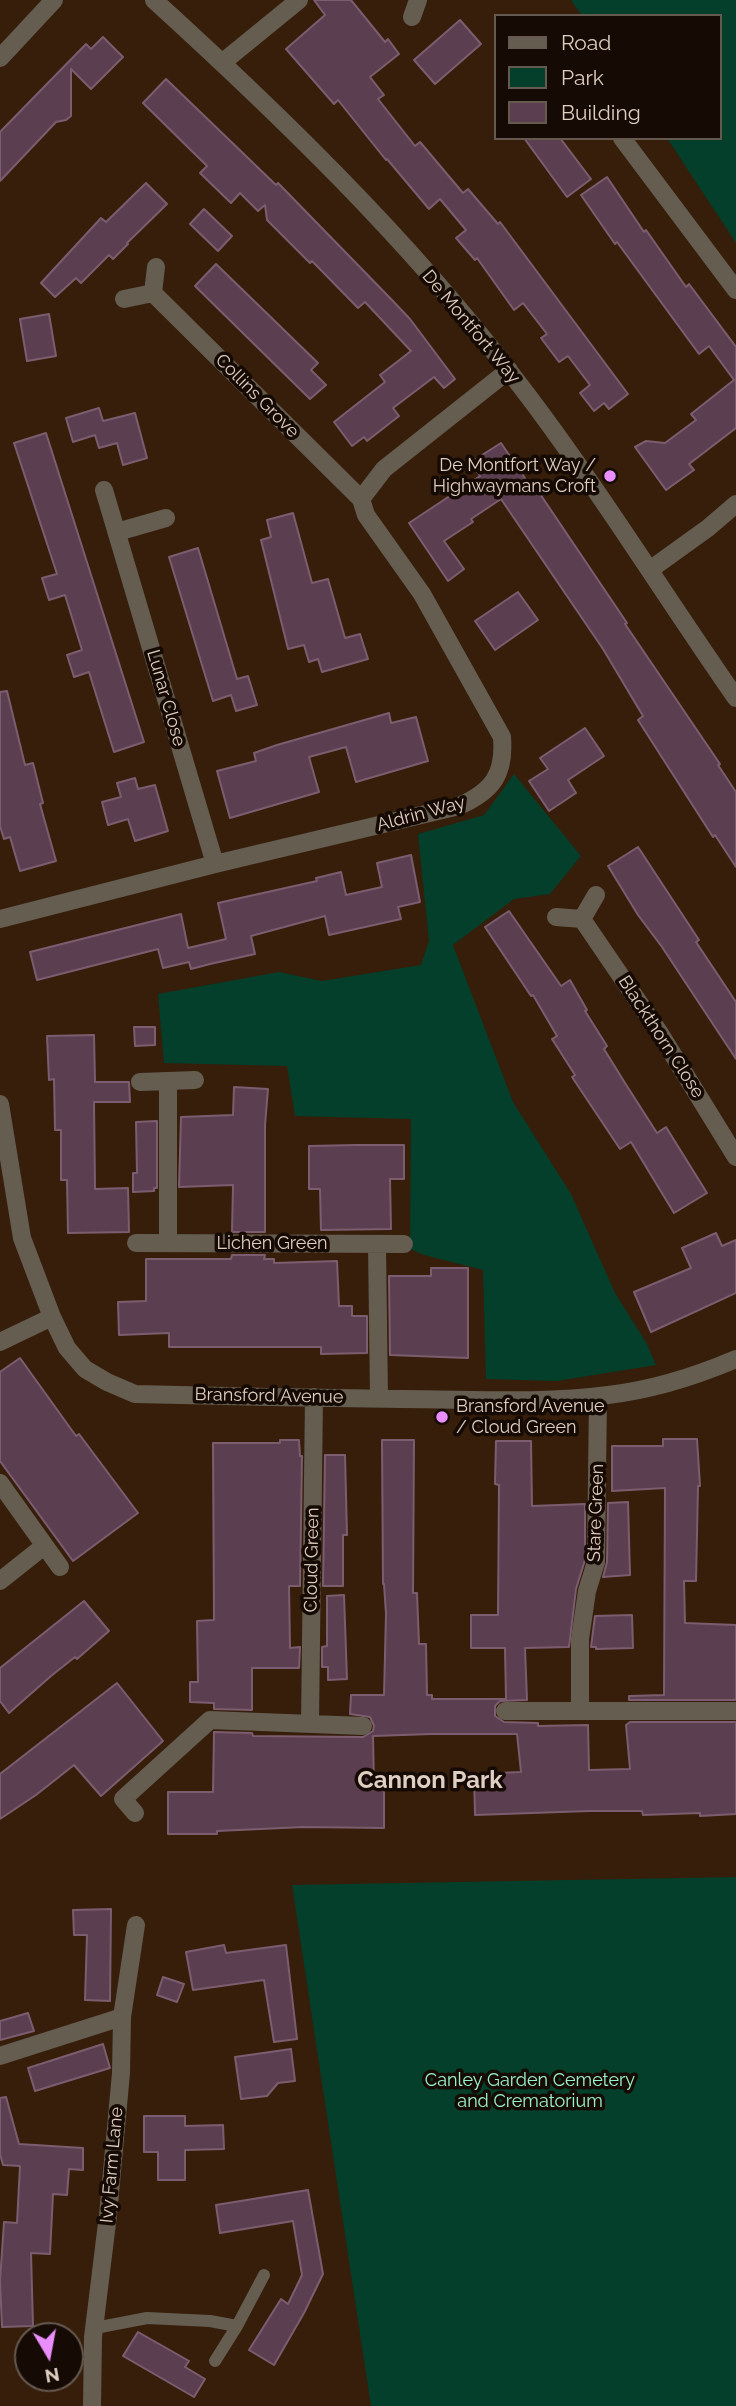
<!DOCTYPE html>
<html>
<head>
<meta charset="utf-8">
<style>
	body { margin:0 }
	#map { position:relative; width:736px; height:2406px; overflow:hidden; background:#361e0a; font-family:Raleway,sans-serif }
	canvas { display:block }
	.legend { position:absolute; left:494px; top:14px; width:228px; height:126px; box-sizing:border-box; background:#160b04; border:2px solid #665950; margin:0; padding:9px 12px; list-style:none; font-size:21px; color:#dfcec2 }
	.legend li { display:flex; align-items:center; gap:14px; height:35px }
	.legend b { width:35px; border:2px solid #665950 }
	.north { position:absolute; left:14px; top:2322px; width:70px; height:70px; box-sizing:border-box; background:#160b04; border:2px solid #665950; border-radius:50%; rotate:170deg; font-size:19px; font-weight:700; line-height:28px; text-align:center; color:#dfcec2 }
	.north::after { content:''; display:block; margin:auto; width:24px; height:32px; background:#ea8dfd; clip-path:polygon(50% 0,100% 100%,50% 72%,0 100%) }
</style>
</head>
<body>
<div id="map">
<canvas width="736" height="2406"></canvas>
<ul class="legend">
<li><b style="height:9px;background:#655d50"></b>Road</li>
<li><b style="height:19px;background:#033f2a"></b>Park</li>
<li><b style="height:19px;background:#5b3e4f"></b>Building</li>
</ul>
<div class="north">N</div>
</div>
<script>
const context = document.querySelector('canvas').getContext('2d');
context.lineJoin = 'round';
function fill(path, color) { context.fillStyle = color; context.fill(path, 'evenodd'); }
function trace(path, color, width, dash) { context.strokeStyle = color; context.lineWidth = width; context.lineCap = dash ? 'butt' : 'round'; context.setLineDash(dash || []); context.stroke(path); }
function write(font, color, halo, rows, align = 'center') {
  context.font = font + ' Raleway,sans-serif'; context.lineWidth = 7; context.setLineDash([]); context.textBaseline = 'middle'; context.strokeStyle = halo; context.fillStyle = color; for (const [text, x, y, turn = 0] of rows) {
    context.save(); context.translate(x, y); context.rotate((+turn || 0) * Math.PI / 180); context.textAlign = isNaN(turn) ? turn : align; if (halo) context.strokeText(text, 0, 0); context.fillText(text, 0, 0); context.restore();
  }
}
fill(new Path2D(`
	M571 0H736V243L667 138H720V16H582Z
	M514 774 581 856 550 894 514 899 453 945 513 1102 571 1194 615 1293 647 1344 656 1365 557 1381 486 1379 483 1270 424 1255 410 1249 411 1119 295 1116 287 1066 164 1063 158 994 279 972 322 981 421 965 429 941 418 834 484 815Z
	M736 1877V2406H371L292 1885Z`), '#033f2a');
const building = new Path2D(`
	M314 0H351L385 42 388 39 399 54 370 77 384 95 378 99 415 146 420 142 463 193 468 189 498 224 500 222 628 394 609 409 604 403 594 411 580 393 590 385 568 356 559 362 541 338 547 334 523 303 514 310 477 258 475 260 456 238 466 230 440 199 429 209 387 159 386 160 338 100 334 104 286 49 325 15Z
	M460 20 481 44 435 84 414 60Z
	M103 37 123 57 91 89 71 69V116L66 120 56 122 0 181V132L86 44 91 49Z
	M166 79 276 185 278 183 391 299 410 319 455 379 444 388 434 377 393 408 399 416 367 441 364 437 352 446 334 422 385 382 380 375 411 351 365 302 358 308 312 261 310 263 267 220 265 205 258 211 240 193 231 203 200 173 207 166 143 103Z
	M524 138H560L591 179 567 197Z
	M607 177 644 232 646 230 686 287 689 284 736 347V428L689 464 694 470 666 490 635 447 646 441 665 443 696 420 691 414 734 380 709 346 699 354 617 242 615 244 581 195Z
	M146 183 167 204 127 243 128 244 113 259 109 255 81 283 76 278 55 297 41 283 101 218 106 222Z
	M204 209 232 236 218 251 190 224Z
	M216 264 318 363 311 370 326 385 310 399 195 286Z
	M49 314 56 356 27 361 20 319Z
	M99 408 103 421 135 413 147 458 123 465 117 443 99 448 95 435 73 442 66 418Z
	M46 433 144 742 114 752 89 672 74 677 67 655 82 650 65 595 49 600 42 578 57 574 14 443Z
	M501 443 531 487 534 485 627 623 625 624 720 764 718 765 736 792V867L715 835 713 837 638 720 643 716 603 649 501 499 471 519 473 522 444 541 464 569 448 581 409 523 480 476 471 462Z
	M293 513 312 583 328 579 345 638 360 634 368 659 322 672 318 659 309 662 304 645 288 649 261 540 271 537 267 520Z
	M198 548 237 679 248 676 257 705 236 711 231 695 213 701 169 557Z
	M518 592 538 620 495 650 475 621Z
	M7 691 25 765 33 763 43 803 40 804 56 861 20 871 10 837 4 839 0 826V692Z
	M389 713 391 723 416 717 428 761 356 782 346 747 309 757 319 792 230 818 217 771 256 761 254 753 277 745Z
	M585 728 604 756 568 780 576 793 549 811 529 781 548 769 540 758Z
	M135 778 138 789 155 785 168 831 135 841 128 819 108 825 102 802 121 797 117 783Z
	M638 847 699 940 696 942 736 1002V1059L662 947 638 915 608 866Z
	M411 855 420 902 398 907 401 919 329 935 325 916 251 936 255 954 210 964 191 969 189 962 163 968 158 949 37 980 30 952 181 914 188 948 226 939 218 903 317 881 316 878 341 872 346 895 382 887 377 863Z
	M509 911 561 986 570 980 587 1010 585 1011 607 1046 604 1049 625 1083 657 1133 666 1127 707 1193 674 1213 631 1142 620 1149 572 1077 575 1075 552 1039 557 1036 533 995 531 996 485 927Z
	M134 1027H155V1045L135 1046Z
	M94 1035 95 1082H129L130 1102H94L95 1189 128 1188 129 1232 68 1233 67 1180H61V1130H55L54 1079 49 1080 47 1036Z
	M234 1087 268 1089 265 1125V1232H232L233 1185 179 1187 181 1117 233 1115Z
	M157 1121V1188H154V1191L133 1192V1173H137L136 1122Z
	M356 1145H404V1179H390L391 1229 321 1230 320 1189H309V1146Z
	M716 1233 722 1246 736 1240V1293L651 1332 634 1292 691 1268 682 1248Z
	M232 1255H265L264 1259H274V1263L337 1261 339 1306H352V1316H367V1353L321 1354V1347H169V1333L119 1335 118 1302 146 1301V1259H231Z
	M431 1268H468V1358L390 1355 389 1276H431Z
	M20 1358 76 1436 79 1434 138 1513 73 1561 0 1461V1372Z
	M663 1439H697L700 1486H698L696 1581H684L685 1623 736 1625V1700H629V1696L664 1695 665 1488 612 1491V1446H663Z
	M280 1440H299L300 1456H302L300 1586H289L290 1648 300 1647 299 1668H252V1710L214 1709V1703L190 1702V1682H198L197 1621 214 1620 213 1443H280Z
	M382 1440H414L413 1593H417L419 1644H426L427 1695H432V1699H506L505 1648H471V1615H498L499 1485 495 1484 496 1441H531L532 1506 585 1504V1560L576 1589 569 1647 525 1648 527 1700 500 1701 495 1706V1716L504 1722 538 1723V1726L588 1725 589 1770 630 1769 626 1725 630 1722H736V1814L700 1816V1813L643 1815 642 1811H589L475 1815 474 1774 521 1772 517 1734H432L373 1736 374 1787H384V1828L304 1827 217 1831V1834H168V1792H213L214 1732 252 1733 253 1736 363 1737 373 1731 374 1726 370 1717 350 1714 351 1695H384L386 1614 384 1584H383Z
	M325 1455H345L347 1535H343V1586H323Z
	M628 1502 630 1575 603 1577 607 1562 608 1503Z
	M344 1595 347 1679 328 1680V1667H322V1647L327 1646V1596Z
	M84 1601 109 1631 77 1659 75 1657 51 1676 9 1713 0 1701V1668Z
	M632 1615 633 1648 596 1649V1647H591L595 1616Z
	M117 1683 163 1741 101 1796 74 1765 36 1795 0 1819V1774Z
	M111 1909 110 2001 85 2000 87 1935H74L73 1910Z
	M224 1945 226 1953 286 1945 297 2039 274 2042 264 1980 193 1990 186 1952Z
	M163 1977 184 1984 177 2002 157 1995Z
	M28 2013 34 2031 0 2040V2021Z
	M103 2044 110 2068 35 2091 28 2068Z
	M291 2049 295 2081 278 2083 267 2096 241 2099 235 2057Z
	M6 2097 19 2144 83 2148V2170L69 2169 67 2195 53 2194 50 2254 31 2253 33 2326 2 2327 0 2281 4 2222 17 2223 20 2166 3 2165 0 2154V2098Z
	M144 2116H185V2126L223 2125 224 2149 185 2150V2180H158V2152H144Z
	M308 2190 323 2274 304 2313 274 2365 249 2350 281 2299 288 2304 302 2275 293 2221 220 2233 216 2205Z
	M138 2332 189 2361 185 2367 205 2379 194 2397 123 2356Z`);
fill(building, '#5b3e4f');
trace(building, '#7c5d6f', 2);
trace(new Path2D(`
	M95 2328 147 2318 210 2321 237 2326
	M215 2361 237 2326 264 2275`), '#655d50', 12);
trace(new Path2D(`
	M154 0C279 114 406 237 509 371 591 476 660 589 736 698
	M412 17 418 0
	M0 58 54 0
	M223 62 299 0
	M622 138 736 290
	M153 293 361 499
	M124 299 153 293 156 267
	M104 490 215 864
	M117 532 166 518
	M651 569 708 528 736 504
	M556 917 582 919 596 895
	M0 919 215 864 459 806C493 791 505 774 502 737L422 594 366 515 361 499 384 469 509 370
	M582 919 659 1032 736 1157
	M140 1082 195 1080
	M0 1104 22 1238 52 1317 67 1348 85 1369 107 1382 135 1394C224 1396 312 1398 401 1399 470 1399 540 1404 608 1395 651 1390 696 1376 736 1359
	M136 1243 404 1244
	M168 1243V1083
	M377 1245 379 1398
	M0 1342 52 1317
	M0 1483 60 1567
	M0 1581 44 1546
	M505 1711H736
	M580 1711V1639L587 1591 596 1562 598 1396
	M310 1723 314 1397
	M135 1813 123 1799 210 1720 363 1726
	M0 2056 122 2017
	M92 2406 93 2337 108 2215 121 2073 122 2017 136 1925`), '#655d50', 18);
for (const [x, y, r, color] of [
	[610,476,7,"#ea8dfd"],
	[442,1417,7,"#ea8dfd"]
]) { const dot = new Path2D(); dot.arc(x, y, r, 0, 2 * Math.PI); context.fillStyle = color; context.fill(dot); trace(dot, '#160b04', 2.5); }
write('18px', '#dfcec2', '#160b04', [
	["De Montfort Way",471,327,50],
	["Collins Grove",257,396,45],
	["Lunar Close",166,698,74],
	["Aldrin Way",421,814,-15],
	["Blackthorn Close",661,1037,57],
	["Lichen Green",272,1244],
	["Bransford Avenue",269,1396,1],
	["Stare Green",596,1513,-88],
	["Cloud Green",312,1560,-89],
	["Ivy Farm Lane",112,2165,-85]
]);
write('18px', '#dfcec2', '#160b04', [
	["De Montfort Way /",596,466],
	["Highwaymans Croft",596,487],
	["Bransford Avenue",456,1407,"left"],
	["/ Cloud Green",456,1428,"left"]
], 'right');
write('18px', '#99f3ca', '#160b04', [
	["Canley Garden Cemetery",530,2081],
	["and Crematorium",530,2102]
]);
write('bold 24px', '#dfcec2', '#160b04', [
	["Cannon Park",430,1781]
]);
</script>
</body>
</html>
